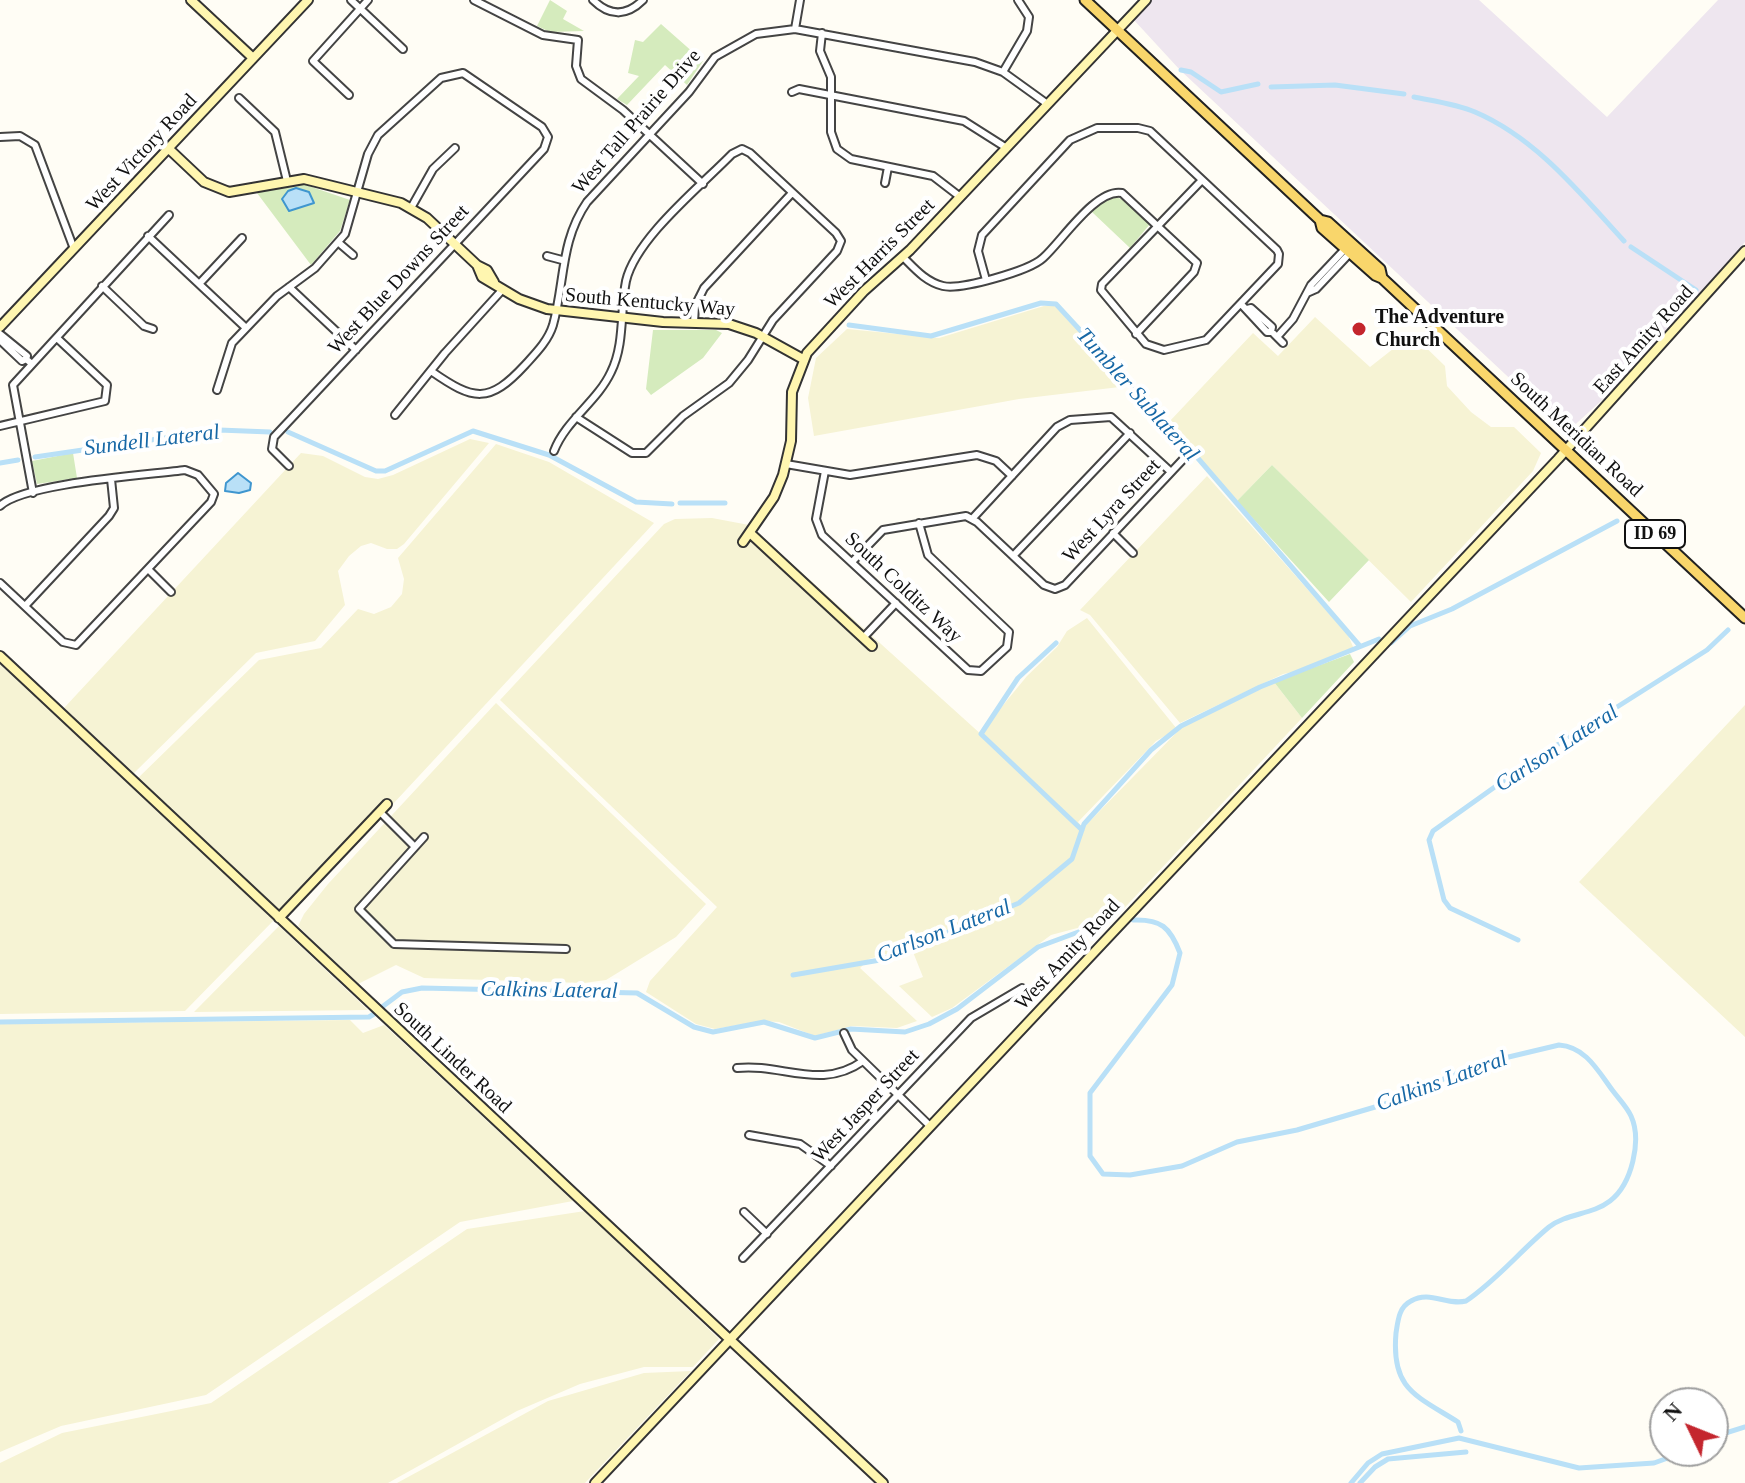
<!DOCTYPE html>
<html>
<head>
<meta charset="utf-8">
<style>
	body { margin:0 }
	#map { position:relative; width:1745px; height:1483px; overflow:hidden; background:#fffdf5; font-family:"Times New Roman",serif }
	canvas { display:block }
	.north { position:absolute; left:1649px; top:1387px; width:80px; height:80px; box-sizing:border-box; background:#fff; border:2px solid #a0a0a0; border-radius:50%; rotate:313deg; font-size:22px; font-weight:700; line-height:32px; text-align:center; color:#111 }
	.north::after { content:''; display:block; margin:auto; width:28px; height:36px; background:#c4262e; clip-path:polygon(50% 0,100% 100%,50% 72%,0 100%) }
</style>
</head>
<body>
<div id="map">
<canvas width="1745" height="1483"></canvas>
<div class="north">N</div>
</div>
<script>
const context = document.querySelector('canvas').getContext('2d');
context.lineJoin = 'round';
function fill(path, color) { context.fillStyle = color; context.fill(path, 'evenodd'); }
function trace(path, color, width, dash) { context.strokeStyle = color; context.lineWidth = width; context.lineCap = dash ? 'butt' : 'round'; context.setLineDash(dash || []); context.stroke(path); }
function write(font, color, halo, rows, align = 'center') {
  context.font = font + ' "Times New Roman",serif'; context.lineWidth = 8; context.setLineDash([]); context.textBaseline = 'middle'; context.strokeStyle = halo; context.fillStyle = color; for (const [text, x, y, turn = 0] of rows) {
    context.save(); context.translate(x, y); context.rotate((+turn || 0) * Math.PI / 180); context.textAlign = isNaN(turn) ? turn : align; if (halo) context.strokeText(text, 0, 0); context.fillText(text, 0, 0); context.restore();
  }
}
fill(new Path2D(`
	M1151 0H1479L1607 117 1718 0H1745V242L1623 381 1567 432 1180 70 1133 19Z`), '#eee6ef');
fill(new Path2D(`
	M1044 306H1055L1076 324 1128 386 1019 399 814 436 808 398 816 358 847 329 939 338Z
	M1315 317 1370 367 1412 334 1445 366 1447 386 1471 412 1491 427H1514L1541 453 1533 471 1411 602 1272 465 1237 501 1169 422 1253 333 1278 356Z
	M470 439 489 443 404 544 397 549H387L371 543 361 546 349 556 338 571 345 605 315 641 256 653 134 773 64 708 301 453 323 456 365 477 378 479 393 475Z
	M496 444 549 462 654 523 301 903 288 912 277 909 136 780 259 660 321 648 358 609 374 614 391 607 402 594 404 579 398 558Z
	M1207 476 1348 635 1354 649 1303 670 1283 674 1180 723 1090 615 1080 610Z
	M712 518 749 525 983 736 986 726 1027 676 1057 647 1067 631 1087 618 1177 729 1156 741 1078 822 1083 828 1184 725 1274 682 1302 718 1115 918 1051 935 952 1008 932 1017 899 986 923 977 911 947 869 959 860 968 917 1021 897 1028 852 1026 815 1036 779 1022 761 1021 715 1029 696 1024 646 992 650 981 717 907 500 700 664 524 675 519Z
	M0 664 274 920 185 1011 0 1014Z
	M496 703 706 904 676 937 606 980 584 983 424 978 396 965 358 984 298 926 304 914 328 884Z
	M1745 705V1037L1579 882Z
	M279 926 368 1010 194 1012Z
	M350 1020 363 1033 384 1025 573 1201 460 1222 206 1395 61 1426 0 1452V1024Z
	M585 1211 719 1339 693 1367H644L580 1384 517 1411 388 1483H0V1463L62 1433 211 1403 467 1229Z
	M691 1371 585 1483H397L548 1401 644 1373Z`), '#f6f3d4');
fill(new Path2D(`
	M550 0 567 11 563 19 584 31 550 32 537 26Z
	M661 24 703 61 687 85 665 65 627 105 617 99 639 76 628 73 635 40 643 42Z
	M300 183 350 200 340 231 311 265 257 193Z
	M1116 197 1126 201 1150 224 1130 248 1092 212 1101 201Z
	M653 330H716L722 333 703 358 651 395 646 389Z
	M73 453 77 478 37 484 32 461Z
	M1272 465 1369 560 1329 602 1237 501Z
	M1350 654 1354 662 1302 718 1274 682Z`), '#d5ebbd');
const water = new Path2D(`
	M296 188 309 192 314 203 289 211 282 199 288 191Z
	M238 473 251 483 250 490 239 493 225 491 226 483Z`);
fill(water, '#b9e0f7');
trace(water, '#3f96cf', 2);
trace(new Path2D(`
	M1181 70 1191 72 1221 92 1258 84
	M1271 87 1335 85 1404 94
	M1414 97C1434 101 1457 104 1475 112 1536 138 1580 193 1624 241
	M1631 247 1696 290
	M849 325 931 336 1041 303 1056 304 1196 456 1359 645
	M288 432 376 471H385L473 431 549 455 636 502 672 504
	M35 457 219 430 270 432
	M0 463 18 460
	M680 503H725
	M1056 643 1018 678 981 734 1082 830
	M1391 643 1410 626 1452 609 1617 521
	M1133 920C1161 919 1170 927 1180 953L1172 985 1090 1093V1156L1103 1174 1130 1175 1182 1166 1237 1142 1297 1130 1392 1102 1475 1065 1559 1045C1586 1047 1598 1071 1613 1091 1619 1099 1627 1107 1631 1116 1642 1140 1632 1184 1610 1201 1592 1215 1567 1213 1549 1227 1520 1251 1497 1280 1466 1301 1447 1306 1430 1290 1411 1301 1399 1307 1398 1320 1396 1333 1391 1389 1415 1395 1458 1422L1461 1431
	M1518 940 1450 908 1444 900 1429 840 1433 831 1527 764 1707 650 1728 630
	M793 975 880 960 1019 903 1072 859 1084 824 1151 750 1181 726 1260 687 1379 639
	M382 1007 402 992 422 988 637 993 694 1027 713 1032 764 1022 815 1038 851 1029 905 1032 929 1024 957 1009 1038 947 1108 921
	M0 1022 369 1017 374 1014
	M1713 1437 1745 1427
	M1351 1483 1368 1463 1382 1454 1459 1438 1579 1468 1654 1463 1687 1451
	M1360 1483 1375 1467 1388 1459 1466 1452`), '#b9e0f7', 5);
const street = new Path2D(`
	M351 0 403 49
	M474 0 543 35 578 40 576 66 581 79 623 110 703 184
	M593 0C609 16 626 17 643 0
	M795 29 800 0
	M822 33 820 51 831 77V132L837 149 851 159 933 176 959 196
	M1003 72 1027 31 1029 17 1018 0
	M792 92 799 89 964 121 1005 147
	M349 95 313 61 368 0
	M239 98 275 132 287 181
	M0 137 20 136 35 145 74 249
	M885 183 888 167
	M411 208 433 169 455 148
	M148 236 246 328
	M339 243 353 255
	M547 256 562 260
	M903 257C915 269 926 282 943 286 961 290 1029 271 1043 258 1062 241 1096 188 1122 193L1197 263 1194 272 1136 334
	M986 280 978 251 982 235 1070 140 1097 128H1138L1150 131 1277 250 1279 254 1278 264 1206 340 1164 350 1146 344 1101 290 1102 284 1202 180
	M200 283 242 238
	M102 286 144 326 153 329
	M289 287 356 350
	M1307 293 1316 289 1350 253
	M1241 304 1267 332H1271L1272 327 1251 308 1247 309
	M694 323 695 306 704 288 792 193
	M0 334 27 356 26 359 32 364
	M1274 334 1283 343
	M3 337 1 341 22 361 26 359
	M1277 337 1293 319 1311 285 1345 249
	M431 371C474 401 489 404 525 365 536 353 548 341 553 325 565 282 560 241 587 202L689 92 715 57 756 34 795 29 975 62 1003 72 1046 103
	M217 390 232 343 277 296 315 268 345 234 368 154 378 135 441 78 463 73 542 127 548 137 544 149 274 437 272 449 289 466
	M395 415 445 353 503 289
	M0 426 105 401 107 385 57 338
	M554 451C566 420 597 402 611 372 625 344 620 310 626 281 636 238 701 186 732 154L742 149 750 153 836 233 841 241 837 251 773 320 748 360 729 383 683 416 646 453H632L576 417
	M786 464 850 475 977 455 996 461 1012 476
	M825 471 816 519 822 535 968 670 981 671 1007 647 1009 632 928 555 919 523
	M33 493 13 385 169 215
	M0 506C23 483 148 475 185 470L198 475 214 494 211 502 76 645 63 642 0 583
	M972 519 1057 427 1070 420 1111 417 1171 472
	M1113 533 1133 553
	M1013 556 1130 433
	M852 562 883 530 966 516 977 522 1044 585 1055 589 1065 585 1190 452
	M148 569 171 592
	M25 606 109 516 114 508 111 479
	M863 638 896 603
	M380 812 414 846
	M424 837 359 909 394 944 566 949
	M844 1033 852 1050 930 1126
	M737 1068C782 1063 821 1091 863 1061
	M749 1135 800 1144 831 1166
	M744 1212 767 1234
	M743 1258 971 1018 1022 988`);
const secondary = new Path2D(`
	M191 0 253 58
	M168 148 204 182 229 192 304 179 401 203 427 218 477 265 487 270 494 282
	M477 265 482 277 519 299 547 309 663 322 729 324 756 333 803 359
	M0 327 308 0
	M750 533 872 646
	M743 542 774 497 783 475 791 441 792 392 807 353 864 291 910 250 1146 0
	M0 656 883 1483
	M279 918 387 804
	M595 1483 1558 459 1745 251`);
const primary = new Path2D(`
	M1085 0 1320 220 1328 222 1380 269 1382 278
	M1320 220 1322 228 1375 275 1382 278 1745 618`);
trace(street, '#444', 10);
trace(secondary, '#333', 12);
trace(primary, '#222', 13);
trace(street, '#fff', 6);
trace(secondary, '#fff6b0', 8);
trace(primary, '#f9d66b', 9);
for (const [x, y, r, color] of [
	[1359,329,8,"#c4262e"]
]) { const dot = new Path2D(); dot.arc(x, y, r, 0, 2 * Math.PI); context.fillStyle = color; context.fill(dot); trace(dot, '#fff', 3); }
for (const [x, y, w] of [
	[1655,534,60]
]) { const box = new Path2D(); box.roundRect(x - w / 2, y - 14, w, 28, 6); context.fillStyle = '#fff'; context.fill(box); trace(box, '#111', 2); }
write('bold 18px', '#111', null, [
	["ID 69",1655,534]
]);
write('20px', '#111', '#fff', [
	["West Tall Prairie Drive",637,122,-49],
	["West Victory Road",142,153,-47],
	["West Harris Street",880,254,-45],
	["West Blue Downs Street",399,280,-47],
	["South Kentucky Way",650,303,5],
	["East Amity Road",1644,340,-48],
	["South Meridian Road",1576,435,43],
	["West Lyra Street",1112,511,-47],
	["South Colditz Way",903,588,43],
	["West Amity Road",1068,955,-47],
	["South Linder Road",452,1058,43],
	["West Jasper Street",866,1106,-47]
]);
write('bold 20px', '#111', '#fff', [
	["The Adventure",1375,318],
	["Church",1375,341]
], 'left');
write('italic 22px', '#1768a6', '#fff', [
	["Tumbler Sublateral",1137,395,48],
	["Sundell Lateral",152,441,-7],
	["Carlson Lateral",1557,749,-33],
	["Carlson Lateral",944,932,-21],
	["Calkins Lateral",549,991,1],
	["Calkins Lateral",1442,1082,-20]
]);
</script>
</body>
</html>
